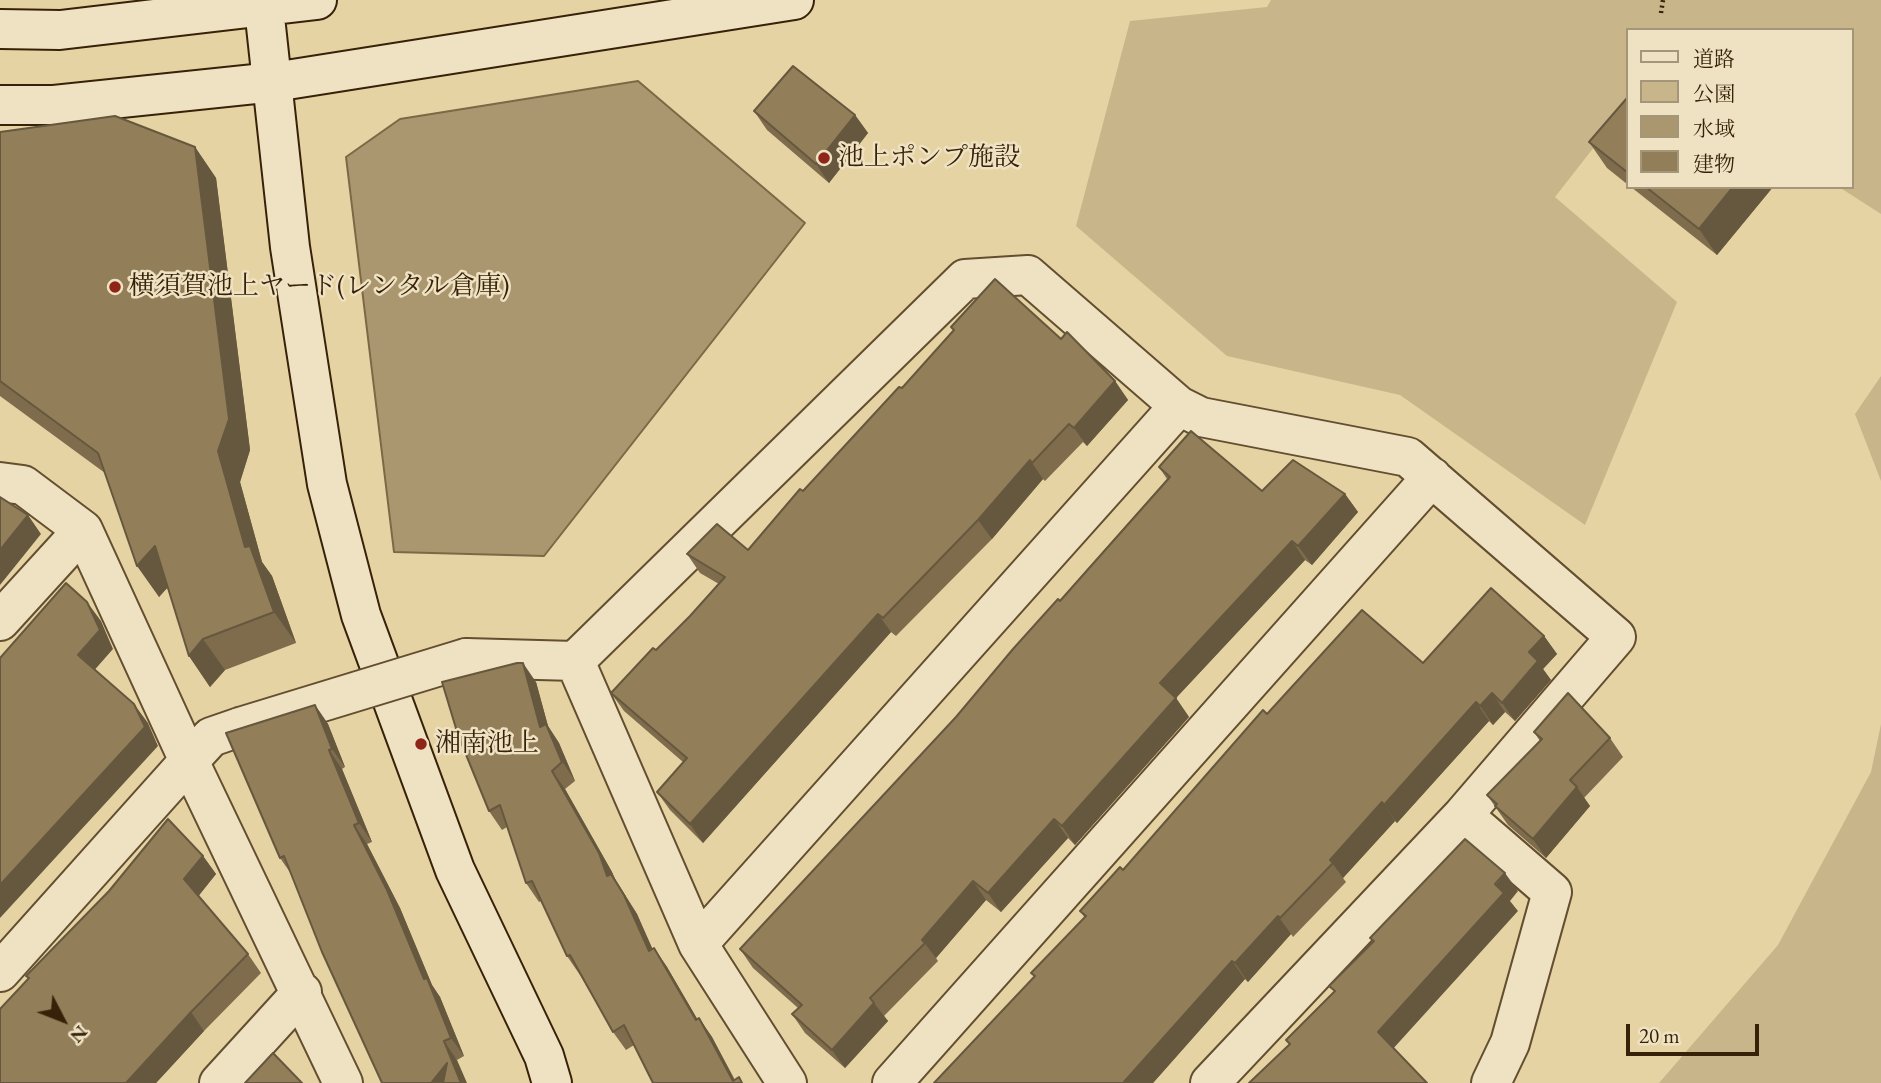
<!DOCTYPE html>
<html>
<head>
<meta charset="utf-8">
<style>
	body { margin:0 }
	#map { position:relative; width:1881px; height:1083px; overflow:hidden; background:#e6d3a3; font-family:"EB Garamond","Noto Serif JP",serif }
	canvas { display:block }
	.legend { position:absolute; left:1626px; top:28px; width:228px; height:161px; box-sizing:border-box; background:#efe2c3; border:2px solid #a59579; margin:0; padding:9px 12px; list-style:none; font-size:21px; color:#372209 }
	.legend li { display:flex; align-items:center; gap:14px; height:35px }
	.legend b { width:35px; border:2px solid #a59579 }
	.north { position:absolute; left:28px; top:985px; width:70px; height:70px; -webkit-text-stroke:5px #efe2c3; paint-order:stroke; rotate:132deg; font-size:19px; font-weight:700; line-height:28px; text-align:center; color:#372209 }
	.north::after { content:''; display:block; margin:auto; width:24px; height:32px; background:#372209; clip-path:polygon(50% 0,100% 100%,50% 72%,0 100%) }
	.scale { position:absolute; left:1626px; top:1024px; width:133px; height:32px; box-sizing:border-box; border:4px solid #372209; border-top:0; padding-left:9px; font-size:21px; line-height:24px; white-space:nowrap; color:#372209; -webkit-text-stroke:5px #efe2c3; paint-order:stroke }
</style>
</head>
<body>
<div id="map">
<canvas width="1881" height="1083"></canvas>
<ul class="legend">
<li><b style="height:9px;background:#efe2c3"></b>道路</li>
<li><b style="height:19px;background:#c8b589"></b>公園</li>
<li><b style="height:19px;background:#aa976f"></b>水域</li>
<li><b style="height:19px;background:#927e59"></b>建物</li>
</ul>
<div class="north">N</div>
<div class="scale">20 m</div>
</div>
<script>
const context = document.querySelector('canvas').getContext('2d');
context.lineJoin = 'round';
function fill(path, color) { context.fillStyle = color; context.fill(path, 'evenodd'); }
function trace(path, color, width, dash) { context.strokeStyle = color; context.lineWidth = width; context.lineCap = dash ? 'butt' : 'round'; context.setLineDash(dash || []); context.stroke(path); }
function write(font, color, halo, rows, align = 'center') {
  context.font = font + ' "EB Garamond","Noto Serif JP",serif'; context.lineWidth = 5; context.setLineDash([]); context.textBaseline = 'middle'; context.strokeStyle = halo; context.fillStyle = color; for (const [text, x, y, turn = 0] of rows) {
    context.save(); context.translate(x, y); context.rotate((+turn || 0) * Math.PI / 180); context.textAlign = isNaN(turn) ? turn : align; if (halo) context.strokeText(text, 0, 0); context.fillText(text, 0, 0); context.restore();
  }
}
fill(new Path2D(`
	M1271 0H1881V214L1839 187H1851V30H1627V105L1555 197 1677 302 1585 525 1400 395 1227 356 1076 226 1130 21 1267 7Z
	M1881 376V481L1855 414Z
	M1881 724V1083H1659L1778 945 1871 772Z`), '#c8b589');
const water = new Path2D(`
	M638 81 805 223 544 556 394 552 346 157 400 119Z`);
fill(water, '#aa976f');
trace(water, '#7c6846', 2);
const street = new Path2D(`
	M0 482 23 485 83 530 189 761 211 737 240 727
	M0 621 83 530
	M466 658 575 661
	M1463 815 1552 892 1510 1043 1491 1083
	M698 944 1179 406
	M0 972 189 761 343 1083
	M219 1083 302 992
	M787 1083 698 944 575 661 965 279 1028 275 1179 406 1201 417 1408 457 1616 637 1463 815 1210 1083
	M892 1083 1432 477`);
const secondary = new Path2D(`
	M264 8 290 247 327 484 361 615 455 870 544 1056 552 1083
	M0 29 60 30 317 0
	M0 105H54L274 82 794 0`);
trace(street, '#634e30', 42);
trace(secondary, '#372209', 42);
trace(new Path2D(`
	M1661 13 1663 0`), '#372209', 4.5, [2, 3.5]);
trace(street, '#efe2c3', 38);
trace(secondary, '#efe2c3', 38);
const streetBridge = new Path2D(`
	M240 727 466 658`);
trace(streetBridge, '#634e30', 42, []);
trace(streetBridge, '#efe2c3', 38);
fill(new Path2D(`
	M1627 98V184L1607 168 1589 142Z
	M754 111 855 115 868 133 829 183 767 130Z
	M0 132 195 147 216 178 250 450 240 482 262 562 272 576 296 643 225 670 210 687 189 656 168 587 159 597 105 473 0 396Z
	M1631 187H1773L1717 255Z
	M951 327 1061 339 1115 381 1128 400 1087 446 1083 442 1045 481 1043 479 992 539 896 636 891 632 703 843 670 810 657 792 683 762 624 711 611 693 690 616 719 584 700 573 687 554 748 550 902 388 954 331Z
	M1159 467 1262 491 1345 494 1358 512 1312 565 1305 560 1176 698 1189 717 1075 845 1068 838 1001 912 986 900 936 958 938 961 884 1016 888 1021 845 1068 805 1033 792 1014 798 1008 753 968 740 949 956 717 1167 479Z
	M1544 636 1557 654 1543 669 1551 680 1515 721 1505 712 1493 725 1489 721 1397 823 1395 821 1343 878 1346 882 1293 937 1291 934 1248 982 1245 979 1153 1083H934L1034 977 1031 973 1085 918 1080 911 1123 870 1267 714 1423 663Z
	M536 682 548 726 559 743 575 781 565 789 612 872 615 879 637 914 652 949 654 948 667 967 697 1019 699 1018 712 1037 735 1080 743 1083 634 1045 626 1050 613 1032 580 975 567 956 541 901 539 902 526 883 507 827 502 830 489 811Z
	M315 705 328 724 345 767 342 769 372 842 367 844 400 908 432 985 440 997 464 1056 457 1060 292 875 280 858Z
	M1534 732 1610 738 1623 757 1584 798 1590 806 1546 858 1508 825 1487 795 1540 741Z
	M203 856 216 874 198 896 248 954 261 973 204 1031 156 1083H0L28 979 26 976Z`), '#7e6c4d');
fill(new Path2D(`
	M855 115 868 133 829 183 816 164Z
	M195 147 216 178 250 450 240 482 262 562 272 576 296 643 274 612 245 547 218 451Z
	M1733 187H1773L1717 255 1699 229Z
	M1115 381 1128 400 1087 446 1074 428Z
	M1030 460 1043 479 992 539 978 520Z
	M1345 494 1358 512 1312 565 1298 546Z
	M28 515 41 534 0 585V550Z
	M1292 541 1305 560 1176 698 1189 717 1075 845 1062 826 1160 683Z
	M155 546 177 577 159 597 137 566Z
	M87 602 101 621 113 649 91 674 78 655Z
	M878 614 891 632 703 843 690 824Z
	M1544 636 1557 654 1543 669 1551 680 1515 721 1502 703 1529 652Z
	M203 639 225 670 210 687 189 656Z
	M523 663 536 682 548 726 559 743 575 781 540 727Z
	M1492 693 1505 712 1493 725 1480 706Z
	M1476 702 1489 721 1397 823 1384 805Z
	M134 704 148 723 158 746 0 918V885Z
	M315 705 328 724 345 767 332 749Z
	M329 750 342 769 372 842 359 823Z
	M552 771 565 789 612 872 615 879 637 914 662 970 649 951 607 876Z
	M1577 787 1590 806 1546 858 1533 839Z
	M1382 802 1395 821 1343 878 1330 860Z
	M1054 819 1068 838 1001 912 988 893Z
	M354 825 367 844 400 908 432 985 440 997 464 1056 451 1038Z
	M203 856 216 874 197 898 184 879Z
	M1505 873 1518 891 1510 901 1518 911 1391 1051 1378 1032Z
	M973 881 986 900 936 958 922 940Z
	M1278 916 1291 934 1248 982 1235 963Z
	M654 948 667 967 709 1039 696 1020Z
	M1232 961 1245 979 1153 1083H1123Z
	M874 1003 888 1021 845 1068 832 1050Z
	M191 1012 204 1031 156 1083H126Z
	M699 1018 712 1037 736 1083H734Z
	M444 1041 457 1060 467 1083H431Z`), '#66583e');
const building = new Path2D(`
	M793 66 855 115 816 164 754 111Z
	M1627 98V172L1589 142Z
	M115 116 195 147 229 419 218 451 245 547 250 546 274 612 203 639 189 656 155 546 137 566 98 453 0 381V132Z
	M1646 187H1733L1699 229Z
	M995 279 1061 339 1067 332 1115 381 1074 428 1069 424 1032 463 1030 460 978 520 883 618 878 614 690 824 657 792 687 758 611 693 653 648 656 650 690 616 725 577 687 554 717 524 748 550 800 489 803 491 899 387 902 388 954 330 951 327Z
	M1191 431 1262 491 1293 460 1345 494 1298 546 1292 541 1160 683 1176 698 1062 826 1054 819 988 893 973 881 922 940 925 943 870 998 874 1003 832 1050 792 1014 802 1005 740 949 956 717 1013 649 1058 599 1060 601 1170 477 1159 467Z
	M0 497 28 515 0 550Z
	M66 583 87 602 100 630 78 655 134 704 145 727 0 885V658Z
	M1491 588 1544 636 1529 652 1538 661 1502 703 1492 693 1480 706 1476 702 1384 805 1382 802 1330 860 1333 863 1280 918 1278 916 1235 963 1232 961 1123 1083H934L1035 976 1031 973 1086 916 1080 911 1120 867 1123 870 1263 710 1267 714 1362 610 1423 663Z
	M517 663H523L540 727 546 724 562 762 552 771 599 853 607 876 611 874 624 895 649 951 654 948 696 1020 699 1018 733 1081 739 1077 742 1083H653L624 1025 613 1032 570 955 567 956 532 881 526 883 500 805 489 811 458 735 442 682Z
	M1568 693 1610 738 1570 780 1577 787 1533 839 1495 806 1497 804 1487 795 1542 739 1534 732Z
	M315 705 332 749 329 750 359 823 354 825 387 890 424 979 427 978 451 1038 444 1041 461 1083H443L447 1063 431 1083H382L322 952 284 856 280 858 226 733Z
	M168 819 203 856 184 879 248 954 191 1012 126 1083H0V1009L29 978 26 976 109 891Z
	M1465 839 1505 873 1495 884 1504 893 1378 1032 1427 1083H1249L1290 1044 1286 1040 1335 991 1329 986 1374 941 1370 938Z
	M273 1053 302 1083H245Z`);
fill(building, '#927e59');
trace(building, '#66583e', 2);
for (const [x, y, r, color] of [
	[824,158,7,"#8f2418"],
	[115,287,7,"#8f2418"],
	[421,744,7,"#8f2418"]
]) { const dot = new Path2D(); dot.arc(x, y, r, 0, 2 * Math.PI); context.fillStyle = color; context.fill(dot); trace(dot, '#efe2c3', 2.5); }
write('26px', '#372209', '#efe2c3', [
	["池上ポンプ施設",838,158],
	["横須賀池上ヤード(レンタル倉庫)",129,287],
	["湘南池上",435,744]
], 'left');
</script>
</body>
</html>
